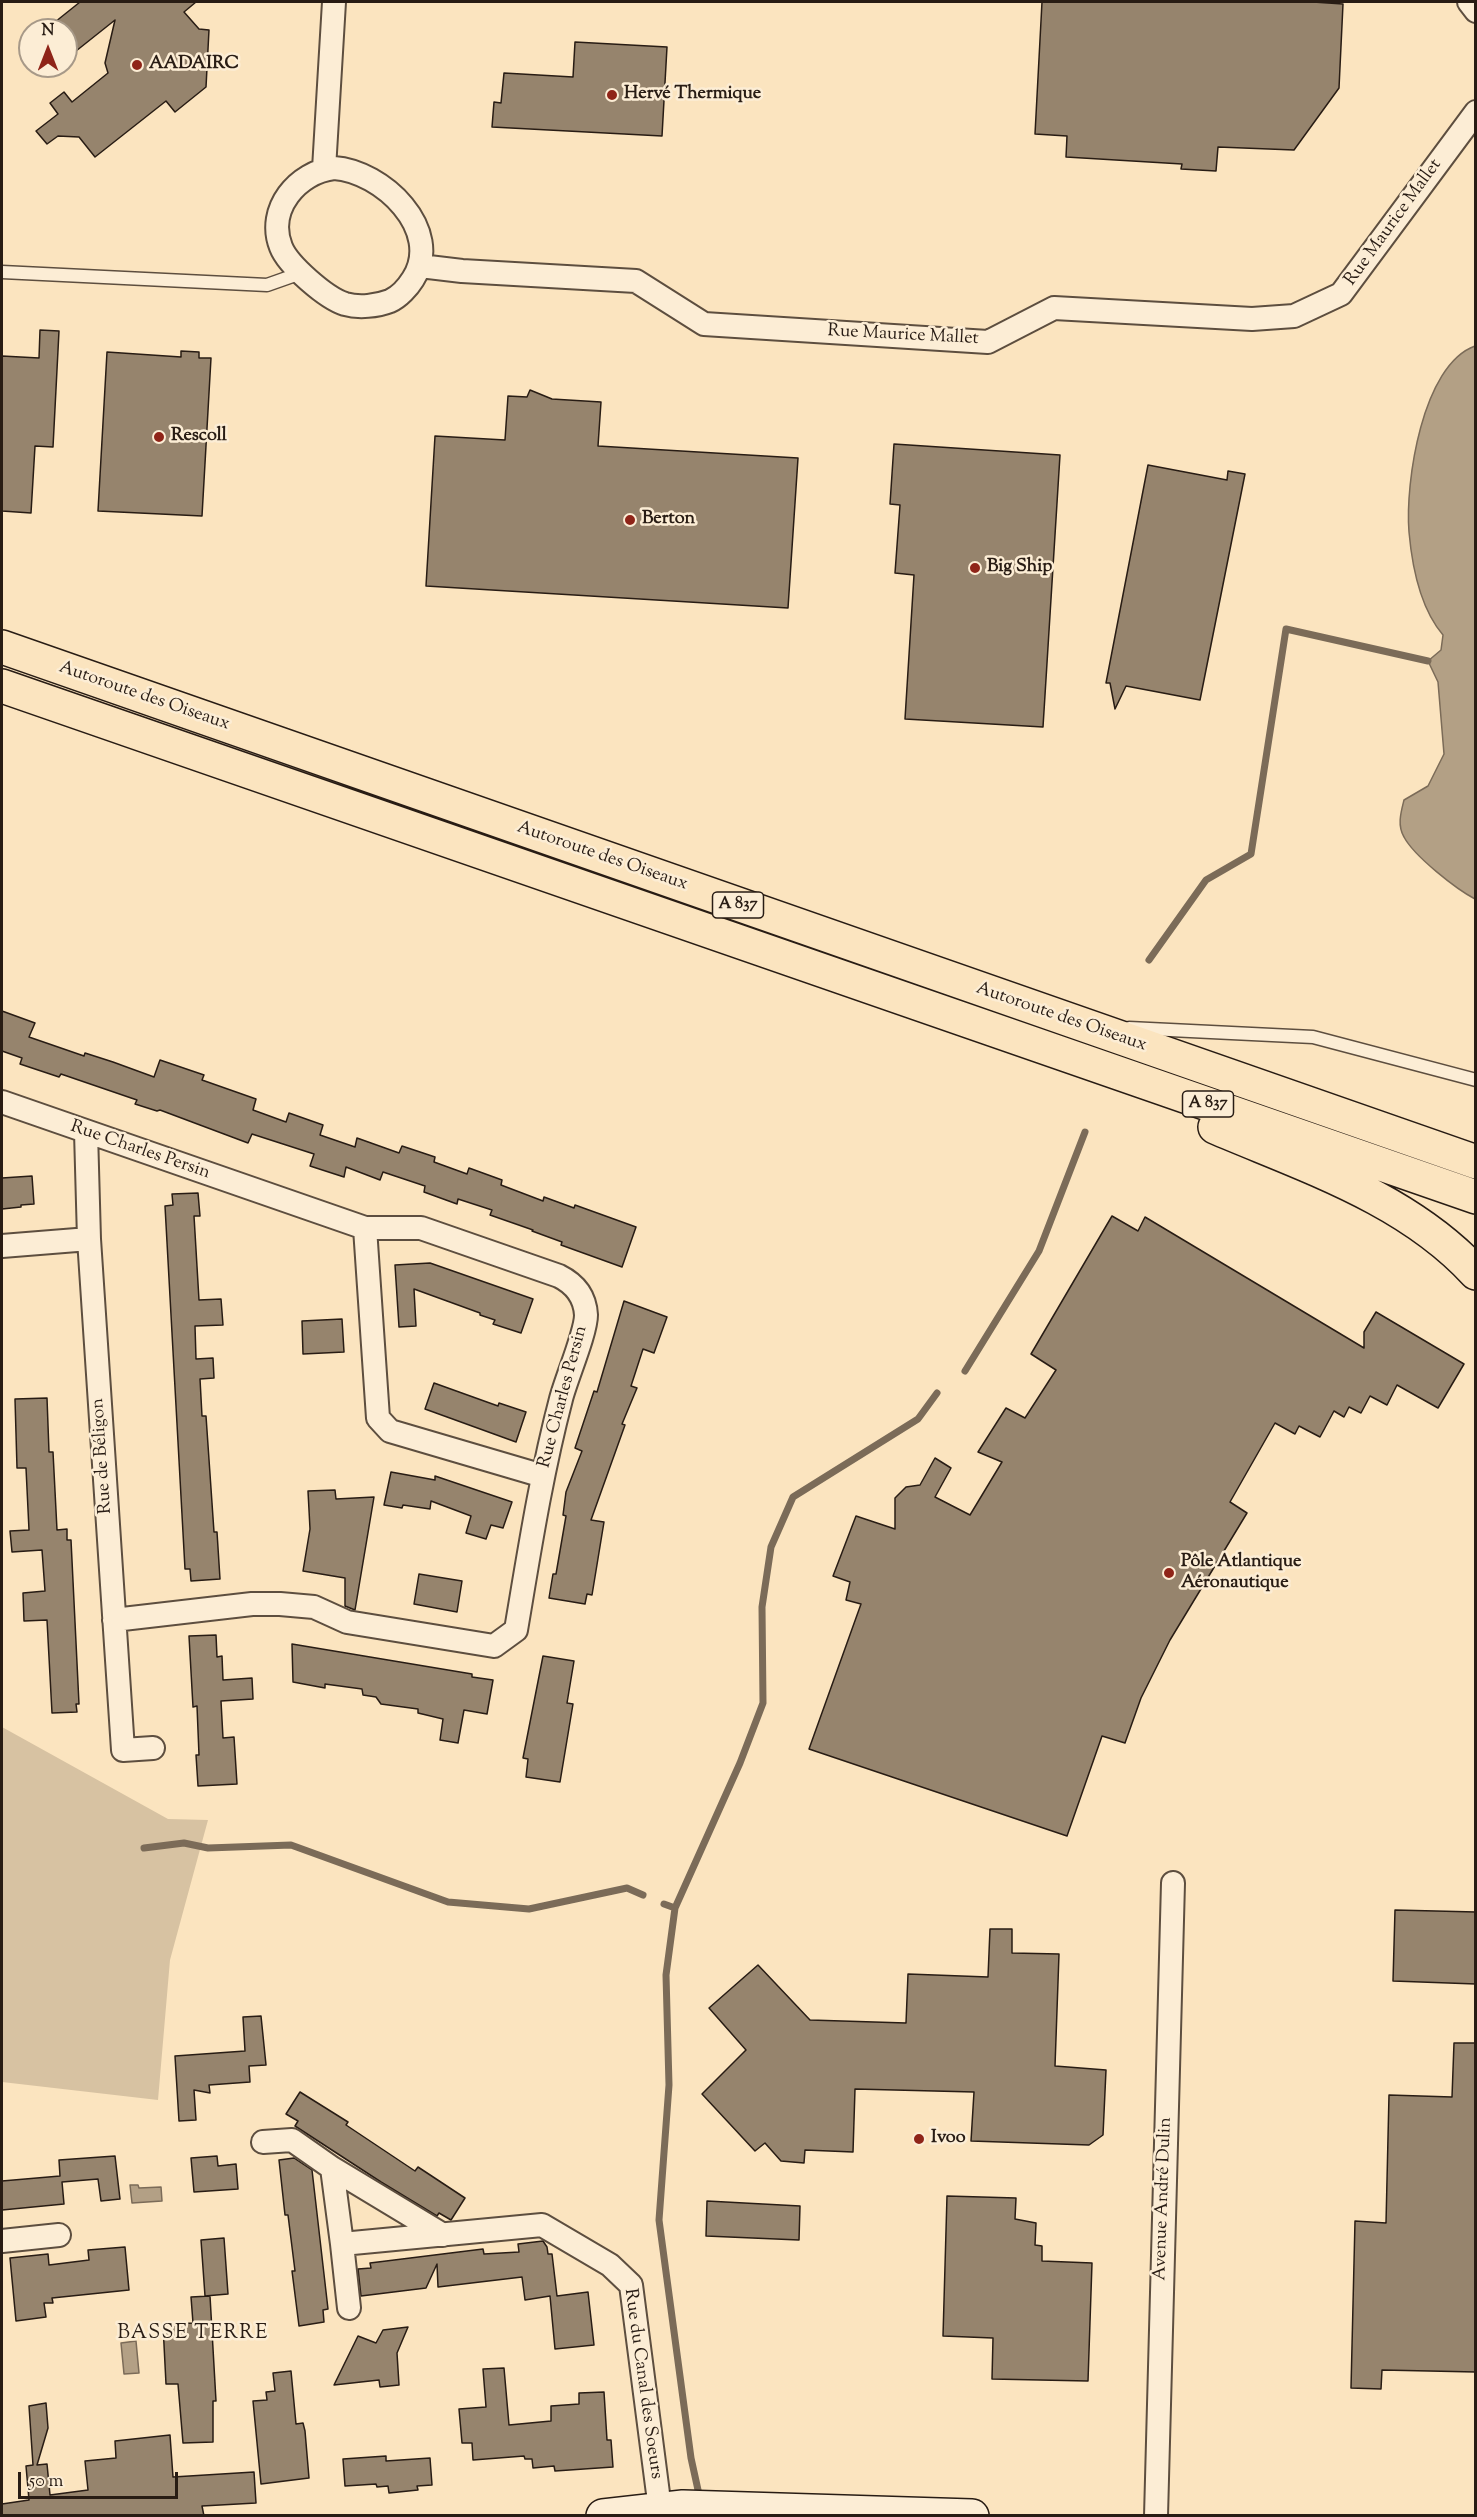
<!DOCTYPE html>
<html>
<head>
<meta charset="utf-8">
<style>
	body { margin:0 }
	#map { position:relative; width:1477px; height:2517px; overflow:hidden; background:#fbe4bf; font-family:"Sorts Mill Goudy",serif }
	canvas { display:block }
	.frame { position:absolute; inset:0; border:3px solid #281c14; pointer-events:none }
	.north { position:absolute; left:18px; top:18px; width:60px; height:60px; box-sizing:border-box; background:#fcedd5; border:2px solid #a79988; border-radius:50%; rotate:0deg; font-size:16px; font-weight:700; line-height:24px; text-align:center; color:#281c14 }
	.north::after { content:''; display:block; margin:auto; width:21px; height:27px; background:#8f2418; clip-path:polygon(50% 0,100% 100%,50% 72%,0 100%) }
	.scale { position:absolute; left:18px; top:2472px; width:160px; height:27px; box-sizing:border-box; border:3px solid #281c14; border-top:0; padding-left:8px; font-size:18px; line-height:21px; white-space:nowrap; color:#281c14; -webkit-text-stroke:4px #fcedd5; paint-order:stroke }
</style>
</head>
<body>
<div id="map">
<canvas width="1477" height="2517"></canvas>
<div class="frame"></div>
<div class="north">N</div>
<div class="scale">50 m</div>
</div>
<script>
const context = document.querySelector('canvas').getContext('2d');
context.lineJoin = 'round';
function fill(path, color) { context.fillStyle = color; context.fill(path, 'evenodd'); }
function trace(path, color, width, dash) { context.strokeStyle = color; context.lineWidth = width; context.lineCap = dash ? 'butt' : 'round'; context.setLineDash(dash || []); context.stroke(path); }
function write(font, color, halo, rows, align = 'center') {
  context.font = font + ' "Sorts Mill Goudy",serif'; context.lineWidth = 5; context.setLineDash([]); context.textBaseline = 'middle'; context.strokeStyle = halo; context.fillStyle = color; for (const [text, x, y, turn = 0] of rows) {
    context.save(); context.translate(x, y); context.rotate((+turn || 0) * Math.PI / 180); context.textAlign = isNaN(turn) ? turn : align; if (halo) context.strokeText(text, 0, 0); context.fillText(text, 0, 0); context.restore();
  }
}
fill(new Path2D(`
	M2 1727 168 1819 208 1820 170 1960 158 2100 2 2082Z`), '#d7c2a2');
const water = new Path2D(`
	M1475 346H1476L1475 899C1456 889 1414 856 1404 837 1397 825 1401 812 1404 800L1428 786 1444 754 1438 682 1428 661 1441 650 1443 635C1420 608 1412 566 1409 532 1405 483 1422 365 1475 346Z
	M130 2185H138L139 2188 161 2187 162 2201 132 2203Z
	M136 2341 139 2373 124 2374 121 2343Z`);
fill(water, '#b3a085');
trace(water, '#7b6b58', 1.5);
trace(new Path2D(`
	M1149 960 1206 880 1251 854 1286 629 1428 661
	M965 1371 1039 1251 1085 1132
	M144 1848 184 1843 208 1848 291 1845 448 1902 529 1909 627 1888 643 1895
	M664 1904 675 1908 666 1975 669 2085 659 2220 691 2458 700 2499
	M675 1908 740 1763 763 1703 762 1607 771 1547 793 1497 918 1419 937 1393`), '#7b6b58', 7);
const building = new Path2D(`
	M80 2H196L184 12 199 29 209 30 206 87 175 112 166 101 95 157 79 137 58 136 47 144 36 131 58 114 50 103 64 92 72 102 108 73 105 63 115 20 66 59V30H45Z
	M1042 2H1313L1343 4 1339 88 1294 150 1218 147 1216 171 1181 169 1182 164 1066 157 1067 136 1035 134Z
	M575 42 667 47 662 136 492 127 494 102 501 103 504 73 573 77Z
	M40 330 59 331 53 447 35 446 31 513 2 511V356L39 358Z
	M181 351 199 352V358H211L202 516 98 511 107 352 181 357Z
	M530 390 552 399 601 402 598 446 798 458 788 608 426 586 435 436 505 440 508 396 527 397Z
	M894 444 1060 455 1043 727 905 719 914 575 895 573 900 505 890 504Z
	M1148 465 1227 480 1228 471 1245 474 1200 700 1126 686 1115 709 1110 683H1106Z
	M2 1011 35 1023 29 1037 84 1056 85 1053 113 1062 154 1077 160 1060 204 1075 202 1080 256 1099 253 1110 286 1122 289 1113 323 1125 320 1135 355 1147 357 1138 399 1153 402 1146 435 1157 434 1162 467 1174 469 1168 502 1180 501 1185 543 1201 544 1197 574 1208 575 1205 636 1227 622 1267 561 1245 562 1242 532 1231 533 1230 490 1215 492 1210 458 1199 457 1204 424 1192 425 1186 383 1172 380 1180 346 1167 344 1177 310 1166 314 1154 252 1134 248 1143 160 1110 157 1111 135 1104 137 1100 61 1074 59 1077 20 1064 22 1058 2 1051Z
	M32 1176 34 1204 21 1205V1207L2 1209V1178Z
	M198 1193 200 1216H194L199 1300 221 1299 223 1325 195 1326 196 1359 213 1358 214 1378 200 1379 202 1416H206L214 1532H217L220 1579 191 1581 190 1569H185L165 1206 173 1205 172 1194Z
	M1112 1216 1138 1231 1145 1217 1364 1348V1332L1376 1312 1464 1364 1438 1408 1397 1385 1387 1405 1370 1396 1361 1413 1349 1407 1344 1417 1334 1411 1320 1437 1299 1426 1295 1434 1275 1423 1230 1502 1247 1513 1170 1640 1141 1698 1125 1743 1102 1736 1067 1836 809 1749 861 1604 846 1600 850 1582 833 1576 856 1516 895 1529V1498L906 1487 920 1485 935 1458 951 1468 935 1497 970 1515 1002 1462 978 1452 1006 1408 1025 1418 1056 1370 1031 1354Z
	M430 1263 533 1299 521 1333 493 1324 495 1320 480 1315V1313L414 1289 416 1326 399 1327 395 1265Z
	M624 1301 667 1317 654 1353 643 1349 631 1386 637 1388 622 1424 625 1425 591 1520 604 1522 592 1595 587 1594 585 1604 549 1598 553 1574H556L566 1516 563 1515 566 1492 582 1451 575 1448 594 1391 597 1392Z
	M342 1319 344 1352 303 1354 302 1321Z
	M434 1383 498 1406 499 1403 526 1412 516 1442 425 1409Z
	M47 1398 49 1452H53L57 1530 67 1529V1540H71L79 1704H76L77 1712 52 1713 47 1620 24 1621 23 1593 45 1591 42 1550 12 1552 10 1531 29 1530 26 1468H17L15 1399Z
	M391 1472 435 1480V1476L512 1502 503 1528 491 1525 486 1539 466 1533 471 1516 431 1501 430 1509 403 1505 402 1508 384 1505Z
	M335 1490 336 1499 374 1497 355 1610 345 1606V1578L303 1571 310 1529 308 1491Z
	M419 1574 462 1581 457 1612 414 1604Z
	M216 1635 217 1657 222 1656 223 1680 252 1678 253 1699 221 1701 223 1738 234 1737 237 1784 198 1786 196 1755H199L197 1706 193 1707 189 1636Z
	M292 1644 472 1674V1677L493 1680 487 1714 464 1710 458 1743 440 1740 443 1719 418 1713V1709L381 1704 376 1697 363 1695 362 1689 325 1684V1688L293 1682Z
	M543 1656 574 1661 567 1703 573 1704 560 1782 526 1777 528 1759 523 1758Z
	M1395 1910 1476 1912V1984L1393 1981Z
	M990 1929H1012V1953L1059 1954 1055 2066 1106 2070 1103 2135 1089 2145 971 2141 974 2092 855 2089 853 2152 805 2150 804 2163 781 2161 765 2143 755 2151 702 2094 746 2050 709 2008 758 1965 810 2020 906 2023 908 1974 988 1977Z
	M261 2016 266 2065 249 2066 250 2082 209 2085 210 2093 194 2090 196 2120 179 2121 175 2056 245 2051 243 2017Z
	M1454 2043H1476V2372L1382 2370 1381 2389 1351 2388 1355 2221 1386 2223 1389 2095 1452 2097Z
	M300 2092 348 2122 346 2125 415 2171 418 2167 465 2198 451 2220 439 2213 437 2216 381 2182 295 2126 298 2121 286 2114Z
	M115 2156 120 2199 101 2201 98 2179 62 2182 64 2204 2 2210V2181L60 2176 59 2160Z
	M217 2156 218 2166 236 2164 238 2189 194 2192 191 2158Z
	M294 2158 312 2170 328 2309 323 2310 324 2322 299 2326 292 2271H295L288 2215H285L279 2160Z
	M947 2196 1016 2198 1015 2219 1036 2223 1035 2245 1042 2246V2261L1092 2263 1088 2381 992 2379 993 2338 943 2336Z
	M707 2201 800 2206 799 2240 706 2236Z
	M224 2238 228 2294 205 2296 201 2240Z
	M543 2241 547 2247 548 2254H552L557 2296 588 2292 594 2345 555 2349 550 2296 525 2300 522 2277 438 2287 437 2264 426 2288 361 2296 358 2269 371 2268 370 2263 483 2249 484 2254 519 2252 518 2244Z
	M125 2247 129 2290 52 2298 53 2303H44L46 2317 16 2321 10 2258 48 2254 49 2265 89 2260 88 2250Z
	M210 2296 216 2401H213V2442L183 2443 178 2384H166L163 2325 193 2323 191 2297Z
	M408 2327 397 2353 399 2385 380 2387 379 2380 334 2385 358 2336 376 2343 383 2330Z
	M504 2368 509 2425 551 2421V2406L579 2404V2393L604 2392 607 2440H611L613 2467 555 2471 554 2466 533 2468 532 2459H525L524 2456 473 2460 472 2443H462L459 2409 486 2407 483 2369Z
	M291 2371 296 2424 303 2423 305 2431 309 2478 261 2484 253 2401 267 2400 266 2392 275 2391 273 2373Z
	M46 2403 48 2428 37 2465 47 2464 50 2495 88 2490 85 2461 116 2458 115 2441 170 2435 173 2477 254 2472 256 2503 202 2506 204 2516H2V2504L29 2500 26 2466 33 2465 29 2406Z
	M386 2456V2461L430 2458 432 2485 417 2486 418 2490 389 2493 388 2486 377 2487 376 2484 345 2486 343 2459Z`);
fill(building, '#96846d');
trace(building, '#281c14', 1.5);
const lane = new Path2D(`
	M2 272 267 285 301 273
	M1129 1028 1313 1037 1476 1080`);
const street = new Path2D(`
	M1469 2 1476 11
	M334 168C382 171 444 230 413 279 408 287 399 297 390 301 377 306 359 308 345 304 326 298 288 265 281 247 266 209 298 172 334 168Z
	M324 169 334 2
	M420 266 462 271 636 281 704 324 988 342 1054 308 1252 319 1294 316 1341 294 1476 112
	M2 1102 365 1228H421L559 1276C575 1284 585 1296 586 1315 586 1333 566 1379 561 1399 541 1475 529 1553 516 1630L494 1646 347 1622 314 1607 280 1604H252L114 1620
	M86 1132 89 1239 123 1750 153 1748
	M365 1228 378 1418 390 1431 543 1476
	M2 1246 89 1239
	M263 2142 292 2140 332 2168
	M443 2235 332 2168 342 2244 542 2225 610 2265 631 2285 660 2509
	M2 2241 59 2235
	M342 2244 349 2308
	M1156 2516 1173 1883`);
const secondary = new Path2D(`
	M603 2516 683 2507 972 2516`);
const highway = new Path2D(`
	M2 647 1476 1162
	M2 686 1476 1197
	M1215 1127C1306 1166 1407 1198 1476 1273`);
trace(lane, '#5d4e3f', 15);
trace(street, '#5d4e3f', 26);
trace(secondary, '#281c14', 36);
trace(highway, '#281c14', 36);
trace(lane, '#fcedd5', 12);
trace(street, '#fcedd5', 22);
trace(secondary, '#fcedd5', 33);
trace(highway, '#fbe4bf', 33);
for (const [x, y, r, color] of [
	[137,65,6,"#8f2418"],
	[612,95,6,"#8f2418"],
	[159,437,6,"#8f2418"],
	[630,520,6,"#8f2418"],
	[975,568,6,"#8f2418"],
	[1169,1573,6,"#8f2418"],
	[919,2139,6,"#8f2418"]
]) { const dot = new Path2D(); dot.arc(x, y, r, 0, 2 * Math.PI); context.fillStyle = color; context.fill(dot); trace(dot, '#fcedd5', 2); }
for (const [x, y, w] of [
	[738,905,51],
	[1208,1104,51]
]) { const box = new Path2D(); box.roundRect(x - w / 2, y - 13, w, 26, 4.5); context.fillStyle = '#fcedd5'; context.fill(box); trace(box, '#281c14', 1.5); }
write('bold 16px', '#281c14', null, [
	["A 837",738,905],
	["A 837",1208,1104]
]);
write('bold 18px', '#281c14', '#fcedd5', [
	["AADAIRC",149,65],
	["Hervé Thermique",624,95],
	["Rescoll",171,437],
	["Berton",642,520],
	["Big Ship",987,568],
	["Pôle Atlantique",1181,1563],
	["Aéronautique",1181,1584],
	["Ivoo",931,2139]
], 'left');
write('18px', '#281c14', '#fcedd5', [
	["Rue Maurice Mallet",1394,223,-54],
	["Rue Maurice Mallet",903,336,3],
	["Autoroute des Oiseaux",144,697,19],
	["Autoroute des Oiseaux",602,857,19],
	["Autoroute des Oiseaux",1061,1018,19],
	["Rue Charles Persin",140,1151,19],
	["Rue Charles Persin",564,1397,-75],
	["Rue de Béligon",103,1456,-94],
	["Avenue André Dulin",1164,2199,-88],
	["Rue du Canal des Soeurs",642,2384,82]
]);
context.letterSpacing = '1.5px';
write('20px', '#281c14', '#fcedd5', [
	["BASSE TERRE",193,2335]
]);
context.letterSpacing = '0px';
</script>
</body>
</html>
